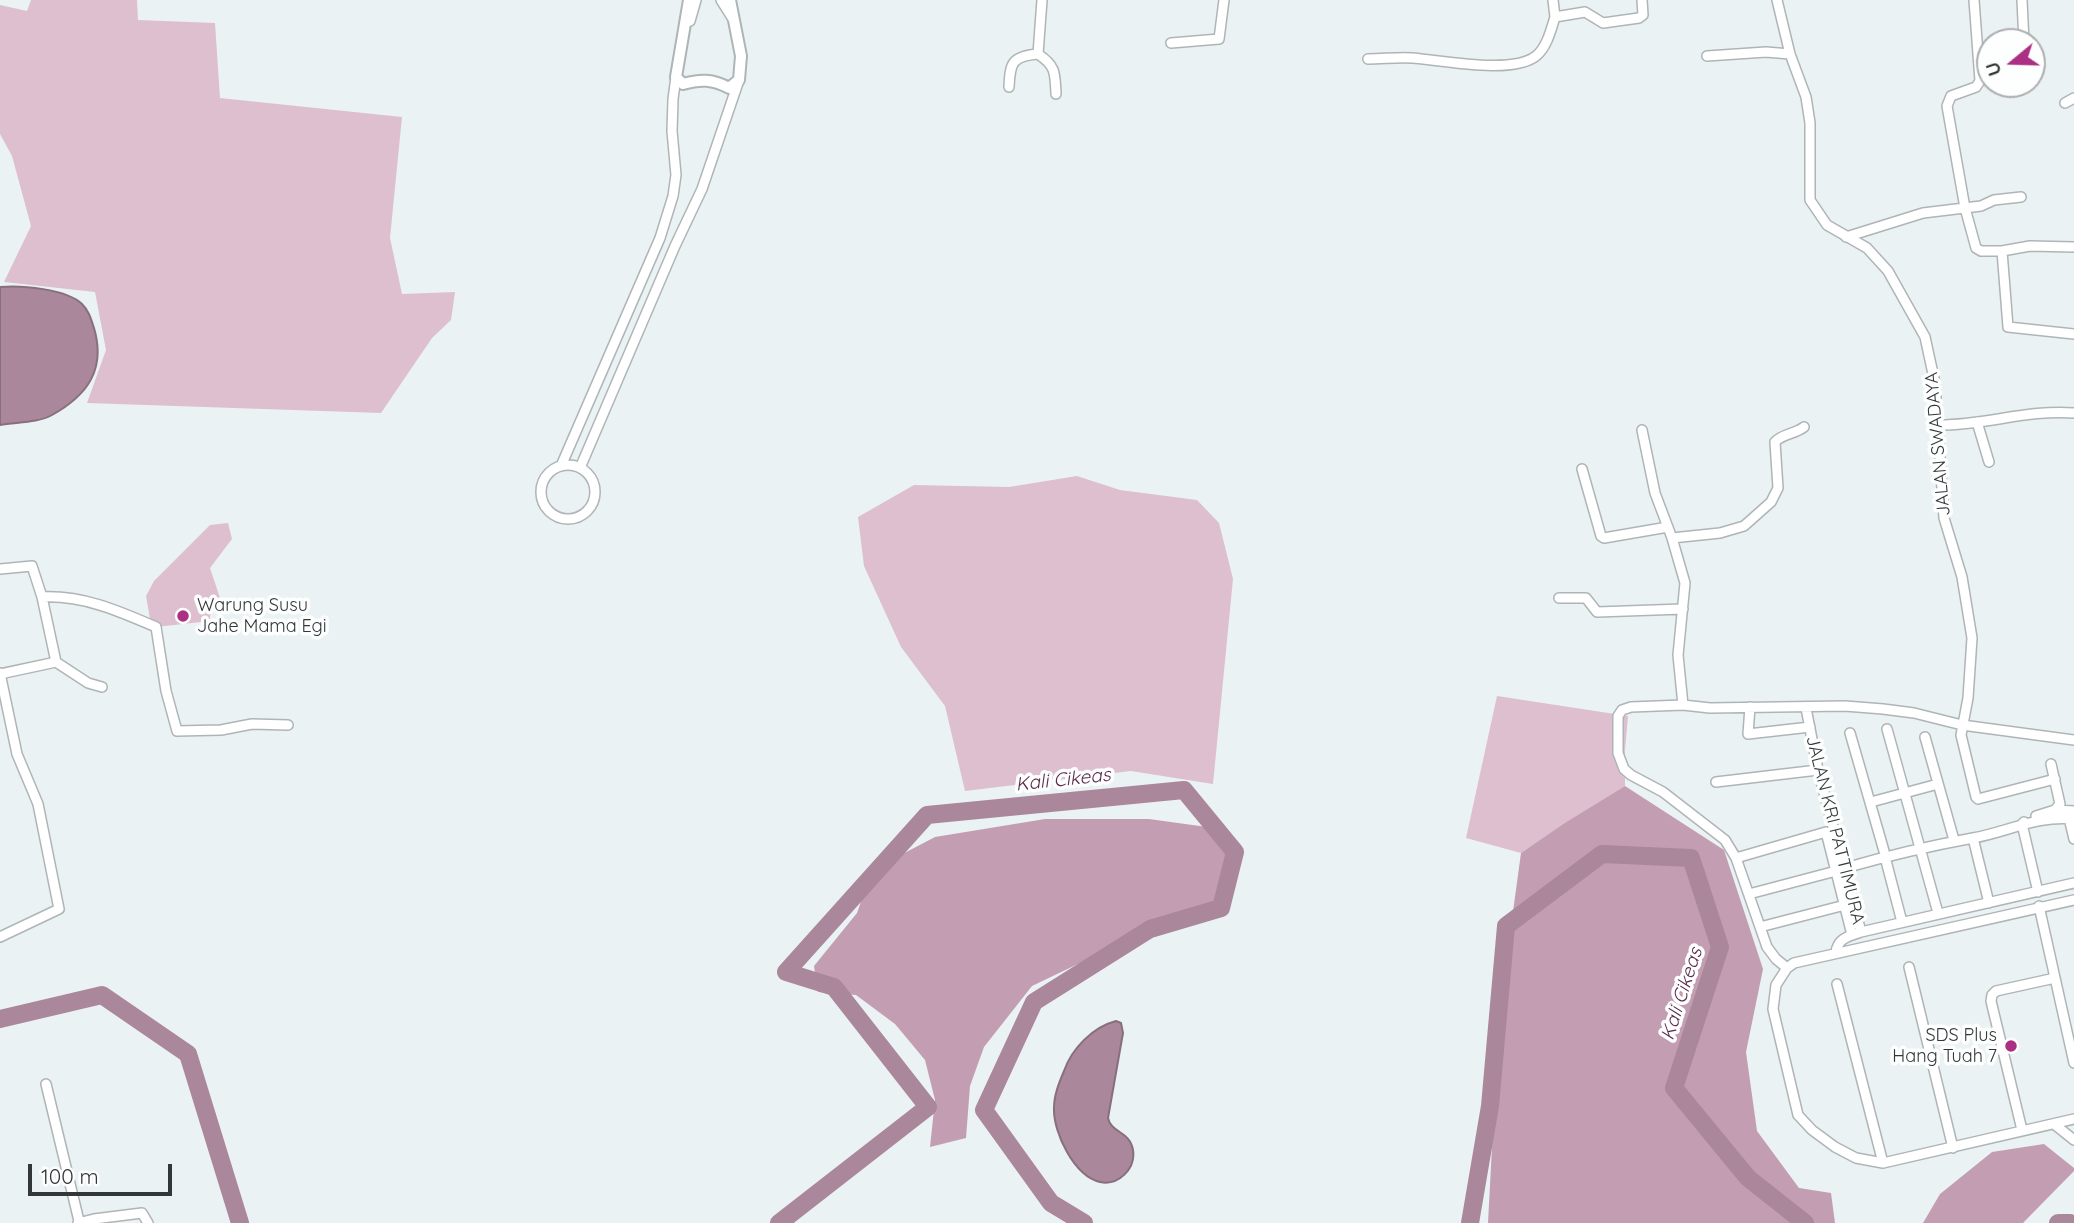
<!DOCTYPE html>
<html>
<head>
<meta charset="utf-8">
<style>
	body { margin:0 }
	#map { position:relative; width:2074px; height:1223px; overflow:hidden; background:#ebf2f4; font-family:Quicksand,sans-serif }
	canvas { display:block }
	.north { position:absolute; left:1976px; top:28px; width:70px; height:70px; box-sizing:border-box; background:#fdfefe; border:2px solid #adaeaf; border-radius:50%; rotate:251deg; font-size:19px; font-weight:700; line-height:28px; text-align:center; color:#343738 }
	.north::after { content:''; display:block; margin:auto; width:24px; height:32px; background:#ab3083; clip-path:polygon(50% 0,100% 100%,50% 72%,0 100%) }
	.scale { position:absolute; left:28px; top:1164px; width:144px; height:32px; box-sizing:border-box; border:4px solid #343738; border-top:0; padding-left:9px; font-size:21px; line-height:24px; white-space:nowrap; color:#343738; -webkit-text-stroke:5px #fdfefe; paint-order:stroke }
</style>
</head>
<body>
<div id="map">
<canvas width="2074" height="1223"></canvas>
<div class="north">U</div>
<div class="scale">100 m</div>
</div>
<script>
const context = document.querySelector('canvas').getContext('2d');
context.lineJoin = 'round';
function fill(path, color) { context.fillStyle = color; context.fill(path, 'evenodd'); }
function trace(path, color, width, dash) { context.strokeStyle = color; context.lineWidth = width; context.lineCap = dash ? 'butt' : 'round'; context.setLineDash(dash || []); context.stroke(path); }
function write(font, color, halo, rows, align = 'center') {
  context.font = font + ' Quicksand,sans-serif'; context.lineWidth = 7; context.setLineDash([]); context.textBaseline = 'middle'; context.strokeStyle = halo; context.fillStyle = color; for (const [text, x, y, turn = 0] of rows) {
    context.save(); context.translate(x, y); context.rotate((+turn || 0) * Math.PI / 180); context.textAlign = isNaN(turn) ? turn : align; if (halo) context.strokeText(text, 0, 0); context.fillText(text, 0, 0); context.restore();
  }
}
fill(new Path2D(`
	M31 0H137L138 20 215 23 220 98 402 117 390 238 402 294 455 292 451 320 432 338 381 413 87 403 106 350 95 292 4 282 31 226 12 156 0 134V5L27 11Z
	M1077 476 1120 490 1197 500 1219 523 1233 579 1213 784 1131 771 965 791 945 706 901 647 864 566 858 517 914 485 1009 487Z
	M228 523 232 539 210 568 220 598 210 616V621L156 627 150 619 146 596 154 581 210 525Z
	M1497 696 1628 716 1625 750V786L1521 853 1466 838Z`), '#ddbfd0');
fill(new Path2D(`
	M1625 786 1724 850 1763 969 1746 1052 1757 1131 1799 1188 1831 1193 1835 1223H1488L1499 1014 1521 853 1565 823Z
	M1045 819H1149L1207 827 1236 866 1234 891 1205 911 1124 942 1032 986 984 1047 970 1086 966 1138 930 1147 935 1100 925 1060 895 1024 856 995 818 992 814 966 857 913 872 870 935 837Z
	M2044 1144 2074 1168V1171L2023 1223H1923L1940 1194 1992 1152Z`), '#c39eb2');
const water = new Path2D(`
	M0 287C21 285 67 289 82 304 89 311 91 319 94 328 106 369 88 395 52 415 38 423 16 422 0 425Z
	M1116 1021 1121 1023 1123 1033 1108 1118C1111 1133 1130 1131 1133 1150 1136 1169 1118 1186 1100 1182 1074 1176 1053 1132 1054 1108 1054 1095 1059 1083 1064 1071 1072 1048 1093 1027 1116 1021Z`);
fill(water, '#ab879c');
trace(water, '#876f7e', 2);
trace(new Path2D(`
	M0 1019 102 995 188 1054 240 1223
	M779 1223 928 1107 834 987 786 972 927 815 1184 790 1235 852 1221 908 1150 929 1034 1002 984 1110 1051 1203 1084 1223
	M1470 1223 1490 1106 1506 926 1602 854 1691 858 1720 947 1674 1088 1748 1178 1805 1223
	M2058 1223H2070`), '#ab879c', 18);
const minor = new Path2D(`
	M721 0 733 19
	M1553 0 1555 17 1585 12 1603 23 1639 18 1643 15 1642 0
	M1777 0 1790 54 1806 97 1810 123V200L1827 225 1867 248 1888 271 1925 337 1935 383 1944 518 1962 577 1972 638 1968 698 1961 735 1976 797 1978 799 2055 779
	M1974 0 1980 81 1976 87 1951 96 1947 106 1965 208 1976 248 1981 251H2002L2008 327 2074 334
	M2022 0 2024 42
	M690 21 696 0
	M1171 43 1219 39 1224 0
	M1038 54C1056 66 1055 73 1056 94
	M1707 56 1766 52 1790 54
	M1368 59C1383 59 1398 57 1412 58 1441 60 1512 75 1536 56 1547 47 1551 30 1555 17
	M1009 87C1010 63 1012 56 1038 54L1042 0
	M2065 103 2074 98
	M1846 237 1923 213 1981 206 1994 200 2021 197
	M2002 251 2030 246 2074 247
	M1977 422 1989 462
	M1937 425C1983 426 2028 409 2074 413
	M1642 430 1655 493 1672 538 1685 583 1678 655 1683 705
	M541 492a27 27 0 1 1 54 0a27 27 0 1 1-54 0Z
	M561 466 660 238 673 196 676 175 672 131 673 99 676 77
	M580 468 675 246 702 189 739 80
	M1582 469 1601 536 1604 538 1668 527
	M1672 538 1720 533 1744 526 1771 502 1778 488 1775 442C1782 434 1795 434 1804 427
	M0 569 32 566 42 597 56 662
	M42 597C83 595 119 611 156 627L166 691 177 731 221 730 252 724 288 725
	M1559 598H1586L1597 612 1683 609
	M0 673 17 754 38 804 59 909 0 937
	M0 674 56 662 88 683 102 687
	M1750 707 1748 734 1810 727
	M1806 708 1818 770 1861 932
	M1887 729 1938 913
	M1850 733 1884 851
	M1925 737 1954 840
	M1716 782 1818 770
	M1871 802 1938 784
	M2055 810 2074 811
	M2036 816 2055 810 2060 804 2051 764
	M2069 818 2074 839
	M2024 822 2022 824 2038 892
	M1973 838 1989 903
	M1885 857 1902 922
	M1736 858 1826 832 1852 935
	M1845 868C1887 856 1929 846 1973 838 2007 832 2038 815 2074 819
	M1749 894 1836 871
	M2074 900 1794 963 1787 968 1776 985 1773 1009 1798 1115 1812 1130 1835 1147 1856 1158 1883 1163 2074 1119
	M2039 906 2074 1063
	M1760 927 1845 905
	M1836 952C1838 938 1849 936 1861 932L2074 883
	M1909 967 1953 1148
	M1787 968 1776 959 1767 947 1736 858 1725 840 1663 792 1631 775 1624 769 1618 753V716L1622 710 1631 707 1683 705 1710 708 1845 706 1883 709 1914 713 1962 725 2074 740
	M1837 984 1883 1163
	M46 1084 79 1221
	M2054 1124 2074 1140
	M2022 1130 1991 1001 1992 995 1996 991 2055 978
	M78 1223 94 1219 142 1213 148 1223`);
const tertiary = new Path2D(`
	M689 0 676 77 683 84C700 79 713 79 729 88L739 80 741 56 730 0`);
trace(minor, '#afb5b7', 12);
trace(tertiary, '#afb5b7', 14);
trace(minor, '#fff', 9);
trace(tertiary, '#fff', 10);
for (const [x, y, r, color] of [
	[183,616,7,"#ab3083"],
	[2011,1046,7,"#ab3083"]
]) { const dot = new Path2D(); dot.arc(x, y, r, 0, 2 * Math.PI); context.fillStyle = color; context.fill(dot); trace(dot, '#fdfefe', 2.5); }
write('18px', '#343738', '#fdfefe', [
	["JALAN SWADAYA",1938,444,-95],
	["JALAN KRI PATTIMURA",1835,830,76]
]);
write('18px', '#343738', '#fdfefe', [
	["Warung Susu",197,606],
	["Jahe Mama Egi",197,627],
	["SDS Plus",1997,1036,"right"],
	["Hang Tuah 7",1997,1057,"right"]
], 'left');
write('italic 19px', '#5c2b49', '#fdfefe', [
	["Kali Cikeas",1063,780,-6],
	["Kali Cikeas",1682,994,-72]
]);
</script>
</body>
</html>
